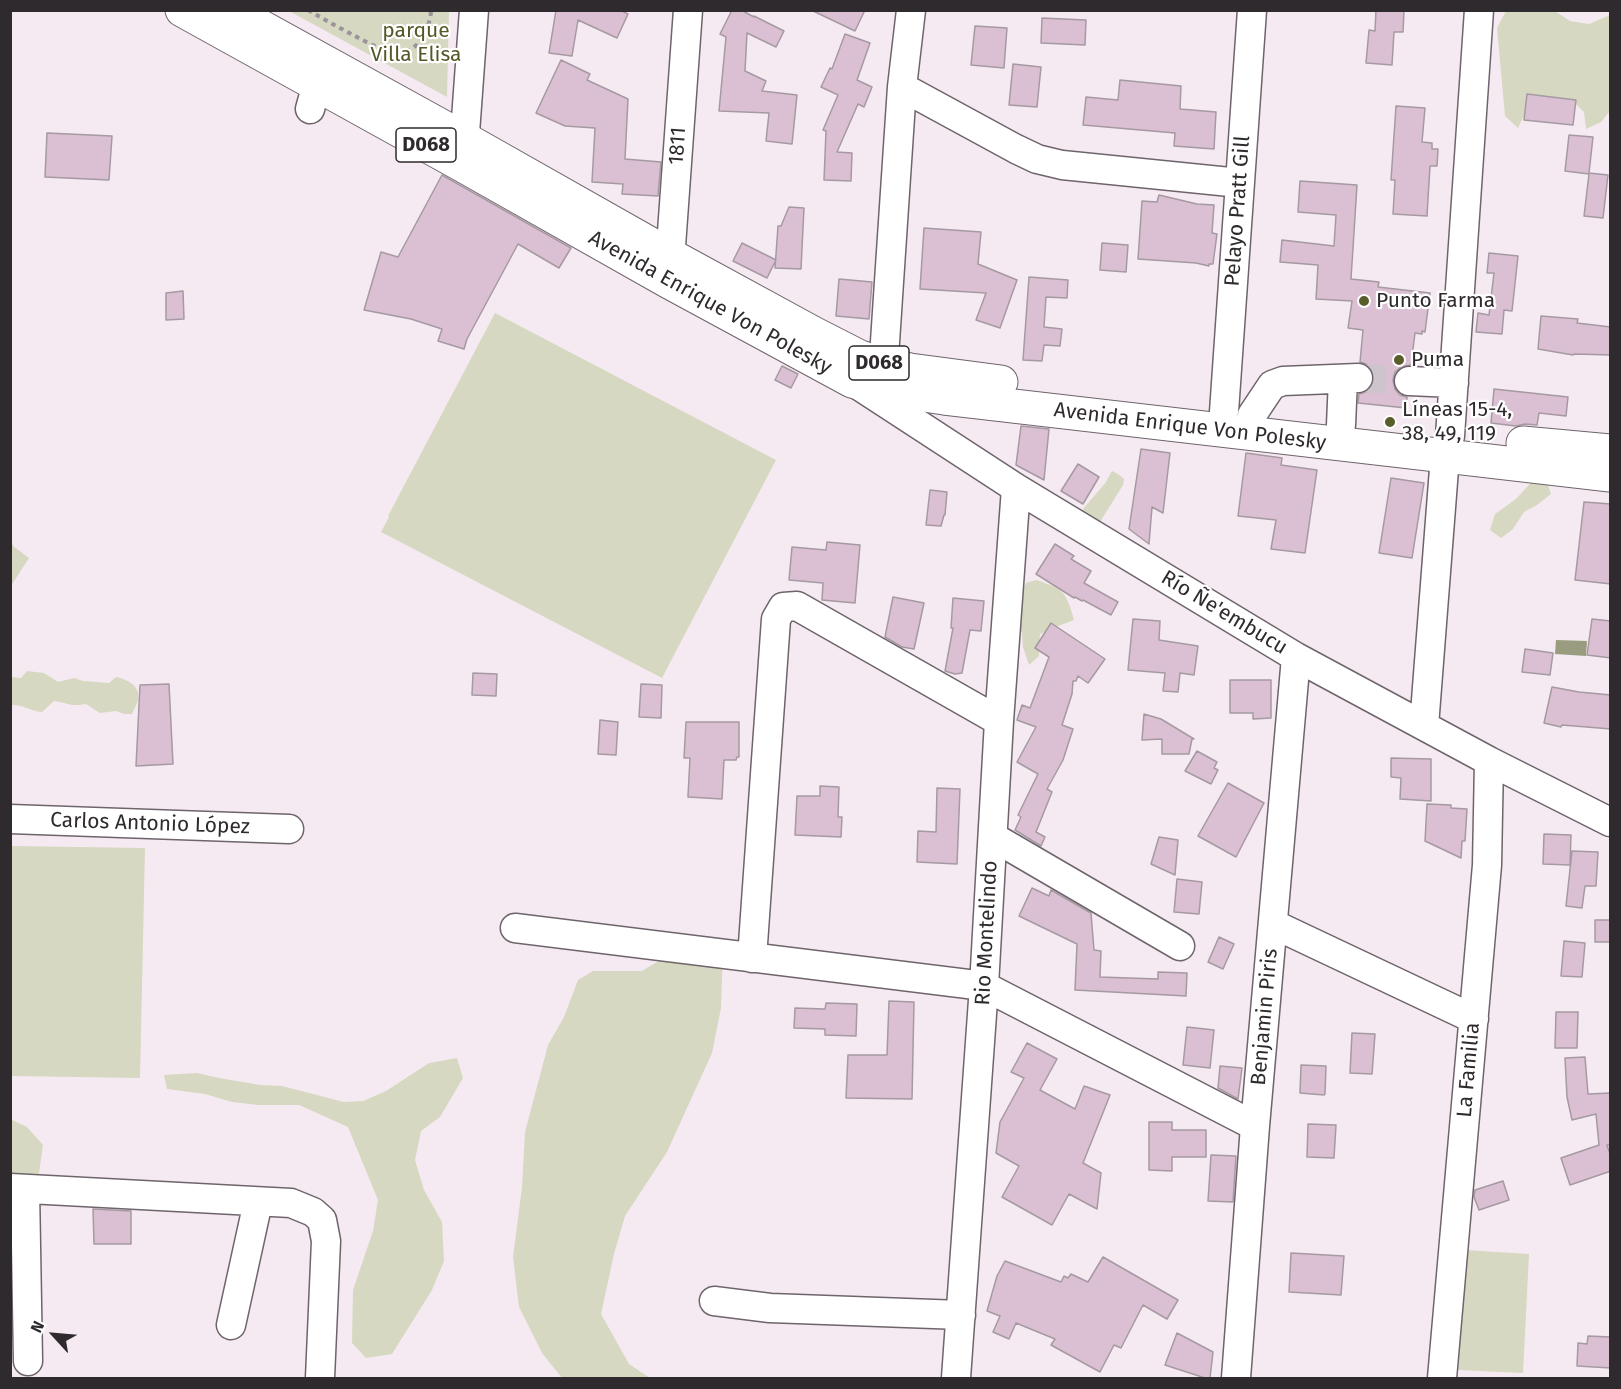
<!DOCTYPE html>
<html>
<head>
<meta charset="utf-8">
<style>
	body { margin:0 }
	#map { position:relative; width:1621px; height:1389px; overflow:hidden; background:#f6eaf2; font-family:"Fira Sans",sans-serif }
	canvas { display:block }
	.frame { position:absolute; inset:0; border:12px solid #2e2a2d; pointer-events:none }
	.north { position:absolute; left:24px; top:1305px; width:60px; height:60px; -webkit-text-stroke:4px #fff; paint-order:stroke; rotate:296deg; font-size:16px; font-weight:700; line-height:24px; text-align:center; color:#2e2a2d }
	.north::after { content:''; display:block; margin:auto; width:21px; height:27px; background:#2e2a2d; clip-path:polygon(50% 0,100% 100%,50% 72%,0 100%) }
</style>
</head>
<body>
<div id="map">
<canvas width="1621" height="1389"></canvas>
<div class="frame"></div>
<div class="north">N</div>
</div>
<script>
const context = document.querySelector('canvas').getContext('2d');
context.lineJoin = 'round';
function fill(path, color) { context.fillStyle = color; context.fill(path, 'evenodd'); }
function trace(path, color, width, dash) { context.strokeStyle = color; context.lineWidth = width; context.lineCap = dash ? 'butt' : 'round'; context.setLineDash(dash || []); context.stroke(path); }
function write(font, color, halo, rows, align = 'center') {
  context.font = font + ' "Fira Sans",sans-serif'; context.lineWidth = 4.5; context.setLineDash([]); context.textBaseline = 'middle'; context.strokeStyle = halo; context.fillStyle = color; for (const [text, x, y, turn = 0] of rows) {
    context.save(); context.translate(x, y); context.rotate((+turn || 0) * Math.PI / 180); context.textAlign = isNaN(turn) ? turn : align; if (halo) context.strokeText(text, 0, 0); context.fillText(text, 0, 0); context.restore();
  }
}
fill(new Path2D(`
	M289 11H449L447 97Z
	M1506 11H1555L1570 21 1589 24 1610 15V111L1601 122 1586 129 1584 112 1572 100 1525 113 1518 128 1505 116 1497 28Z
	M495 313 776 460 662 678 381 532 389 517 388 516Z
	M1112 471 1118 474 1124 479 1123 485 1095 530 1083 524V509L1106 482Z
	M1536 477 1547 482 1551 494 1537 505 1524 512 1513 529 1501 538 1490 530 1495 514 1516 499Z
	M11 539 13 546 29 558 11 586Z
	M1036 580C1064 589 1066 592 1074 620L1058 626 1040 634 1039 656 1029 665 1023 647 1022 633 1016 618 1022 593 1026 583Z
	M27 671 44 673 58 682 74 678 83 681 109 683 116 677C127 679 141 686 138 700 137 704 134 709 132 714H124L116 711 100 713 86 704C72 707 67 703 54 701L42 712C30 711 22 704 11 705V677L21 678Z
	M11 846 145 848 140 1078 11 1076Z
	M687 944 723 948 721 1008 712 1053 667 1152 625 1216 614 1254 601 1314 629 1364 650 1378H562L542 1353 519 1307 513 1257 522 1187 525 1132 548 1045 564 1017 578 980 593 971H642Z
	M457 1058 463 1078 440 1117 421 1131 415 1160 424 1190 442 1222 444 1261 432 1290 392 1354 366 1358 352 1343 353 1290 373 1231 378 1200 348 1127 299 1105H258L232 1102 205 1094 167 1089 164 1075 197 1073 219 1078 260 1085 282 1086 344 1102 363 1101 386 1091 429 1063Z
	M10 1119 27 1127 43 1145 37 1187 11 1205Z
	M1465 1250 1529 1254 1523 1373 1458 1370Z`), '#d6d8c1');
fill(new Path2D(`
	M1556 640 1587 641 1586 656 1555 654Z`), '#999c7f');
const building = new Path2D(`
	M556 10H620L628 14 617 38 578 20 572 56 549 53Z
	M732 10H741L754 17V16L784 31 776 47 747 33 745 71 766 81 762 91 797 95 792 144 766 141 769 113 719 111 726 37 720 34Z
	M811 10H865L855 31Z
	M1376 10H1404L1403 32H1394L1392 65 1366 63 1369 30 1375 31Z
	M1042 18 1086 20 1085 45 1041 43Z
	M975 26 1007 28 1004 68 971 65Z
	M845 34 870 43 857 80 872 87 864 107 858 104 837 152 852 153 851 181 824 180 826 131 823 130 838 95 821 87 830 68 832 69Z
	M561 60 590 74 587 80 628 99 625 159 661 162 658 196 622 194 623 184 592 182 595 128 565 126 536 113Z
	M1013 64 1041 67 1037 107 1009 105Z
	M1120 80 1181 86 1180 109 1216 112 1214 149 1174 146 1175 133 1083 125 1086 97 1118 100Z
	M1527 94 1576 100 1573 125 1524 120Z
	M1396 106 1425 108 1422 142 1432 143V149H1438L1437 166H1430L1427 216 1393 214 1395 180H1391Z
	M47 133 112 136 109 180 45 177Z
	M1569 135 1593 137 1589 173 1608 175 1603 218 1584 216 1589 174 1565 171Z
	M442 175 571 248 559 268 518 244 467 339 464 349 438 341 442 329 411 319 364 310 381 252 398 257Z
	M1300 181 1357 185 1351 279 1379 282 1378 287 1430 293 1425 332 1422 331V334L1415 333 1411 365 1401 367 1395 372 1393 380 1395 389 1400 395 1407 397 1406 408 1358 403 1359 394 1366 392 1372 386 1374 377 1372 369 1366 364 1360 362 1363 330 1348 328 1352 301 1316 299 1318 265 1280 262 1282 240 1334 246 1336 215 1298 212Z
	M1159 195 1197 204 1214 205 1212 233 1217 234 1213 264H1209V266L1196 263 1138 259 1142 201 1157 202Z
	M789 207 804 208 801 269 775 268 778 226H781Z
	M924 228 981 232 978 264 1017 280 1000 328 976 320 986 293 920 289Z
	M742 243 776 260 767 278 733 261Z
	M1102 243 1128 245 1126 272 1100 270Z
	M1489 253 1518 256 1512 311 1504 310 1502 334 1476 332 1478 313 1489 315 1494 273H1487Z
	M1029 277 1068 280 1067 298 1046 297 1044 327 1062 329 1060 346 1044 345 1042 361 1023 360Z
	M839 279 872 282 869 319 836 316Z
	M183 291 184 319 166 320V293Z
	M1541 316 1578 319 1577 323 1611 327V355L1574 354 1573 355 1538 349Z
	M782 366 798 374 791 388 775 380Z
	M1494 389 1568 397 1566 416 1539 413 1537 425 1525 424 1516 426 1491 423Z
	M1021 426 1049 429 1044 480 1016 465Z
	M1141 449 1170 453 1163 513 1152 507 1149 544 1129 529Z
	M1246 453 1282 458 1281 465 1317 470 1305 553 1271 549 1276 520 1238 516Z
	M1078 464 1099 477 1083 504 1061 491Z
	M1391 478 1424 483 1412 558 1379 553Z
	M930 490 947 492 945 515H944L941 526 926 525Z
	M1584 502 1611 504V584L1575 580Z
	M827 542 860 545 855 603 822 600 823 583 789 580 792 547 826 550Z
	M1055 544 1074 556 1071 559 1091 571 1084 583 1118 602 1111 615 1083 600 1082 601 1075 597 1074 598 1036 574Z
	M893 597 924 603 914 649 902 647 885 637Z
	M953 598 984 601 981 631 970 630 962 673 955 674 945 671 953 628H951Z
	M1133 619 1160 621 1159 640 1198 646 1194 675 1180 673 1178 692 1163 691 1165 673 1128 670Z
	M1592 619 1611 621V658L1587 655Z
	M1051 623 1105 659 1088 683 1078 676 1076 681H1073L1072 694 1062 725 1073 729 1063 760 1047 789 1052 792 1036 832 1045 837 1041 846 1015 830 1021 817 1018 815 1038 774 1017 762 1036 727 1017 720 1022 705 1030 708 1049 657 1035 648Z
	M1525 649 1553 653 1550 675 1522 672Z
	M473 673 497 674 496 696 472 695Z
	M1230 680H1271V718L1253 719V713H1230Z
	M169 684 173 764 136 766 140 685Z
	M641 684 662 685 661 718 639 717Z
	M1552 687 1579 692 1611 695V729L1562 725 1561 727 1544 723Z
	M1144 714 1161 719 1194 739H1192L1189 754H1162V739L1142 740Z
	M600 720 618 722 616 755 598 754Z
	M686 722H739V757H737L736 760H724L722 799 688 797V796L690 758H684Z
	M1197 751 1217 762 1214 768 1218 770 1211 784 1185 771Z
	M1391 758 1431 759V801L1400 799 1401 778 1391 777Z
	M1228 783 1264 803 1236 857 1198 836Z
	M820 786 839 787 838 817H842L841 837 795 835 797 796H820Z
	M937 788 960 789 957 864 917 862 918 831 936 832Z
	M1427 804 1451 805V808L1467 809 1465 841H1462L1461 858 1425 841Z
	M1544 834 1571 835 1570 865 1543 864Z
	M1159 837 1178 840 1175 875 1151 864Z
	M1572 851 1598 852 1596 886H1585L1582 908 1566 906Z
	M1177 879 1202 882 1199 914 1174 912Z
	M1032 888 1049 896 1051 890 1091 913 1094 950 1101 951 1100 977 1158 979V972L1187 973 1186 996 1075 990 1077 944 1019 916Z
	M1595 920H1611V942H1595Z
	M1219 937 1234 944 1223 969 1208 962Z
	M1564 941 1585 943 1582 977 1561 976Z
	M889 1001 914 1002 912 1099 846 1098 848 1055H887Z
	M826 1003 857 1004 856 1036 825 1035V1029L794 1028 795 1008 825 1009Z
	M1556 1012H1578L1577 1048H1555Z
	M1187 1027 1214 1030 1210 1068 1183 1065Z
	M1352 1033 1375 1034 1372 1074 1350 1073Z
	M1027 1043 1057 1059 1040 1090 1075 1109 1084 1086 1110 1095 1083 1163 1101 1173 1097 1209 1069 1194 1052 1225 1002 1197 1019 1166 996 1153 1000 1122 1024 1078 1011 1072Z
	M1585 1057 1588 1094 1611 1093V1145H1607L1611 1157V1171L1570 1185 1561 1158 1599 1145 1596 1114 1572 1120 1567 1097 1565 1058Z
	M1301 1065 1326 1066 1325 1094 1324 1095 1300 1093Z
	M1220 1066 1242 1068 1238 1099 1218 1088Z
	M1149 1122H1172V1130H1206V1157H1172V1171L1149 1170Z
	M1308 1124 1336 1125 1334 1158 1307 1157Z
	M1211 1155 1236 1156 1233 1202 1208 1201Z
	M1503 1181 1509 1200 1479 1210 1474 1197 1475 1190Z
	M93 1209 131 1211V1244H94Z
	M1291 1253 1344 1256 1341 1295 1289 1292Z
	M1103 1257 1178 1300 1167 1319 1143 1305 1121 1348 1114 1345 1100 1372 1051 1345 1055 1339 1016 1323 1009 1339 993 1332 1000 1316 987 1311 997 1276 1005 1261 1061 1282 1064 1276 1068 1278 1071 1274 1088 1282Z
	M1177 1333 1213 1352 1210 1378H1205L1165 1365Z
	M1588 1336 1611 1337V1368L1577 1366 1578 1343 1587 1344Z`);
fill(building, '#dbbfd3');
trace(building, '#a59aa1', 1.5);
trace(new Path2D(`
	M1358 378 1409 381`), '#cec4cb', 28, [28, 14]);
const minor = new Path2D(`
	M902 87 1016 149 1037 159 1062 165 1240 183
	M310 109 317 84
	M463 160 474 10
	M669 274 688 10
	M1409 381 1454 383
	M858 385 1016 488 1296 657 1489 761 1610 822
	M882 387 902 87 911 10
	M1224 412 1252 10
	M1252 415 1272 385 1283 381 1358 378
	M1341 425 1343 379
	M1424 726 1445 456 1450 436 1479 10
	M10 819 289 829
	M993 837 1180 946
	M1273 924 1474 1019
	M515 928 984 986 1255 1126
	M752 958 776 619 783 607 797 606 999 721
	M10 1188 291 1203 313 1212 322 1220 326 1241 320 1378
	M25 1189 28 1361
	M714 1301 770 1308 961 1315
	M231 1325 258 1202
	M956 1378 984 986 999 721 1016 488
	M1236 1378 1255 1126 1296 657
	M1442 1378 1487 865 1489 761`);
const major = new Path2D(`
	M182 10 462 165 669 282 852 381 882 389 944 398 1610 475
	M231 10 465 139 670 255 815 334 860 357 885 365 910 370 1001 382
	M1523 443 1610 451`);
trace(minor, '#6e646b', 31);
trace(major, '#6e646b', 35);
trace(new Path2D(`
	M308 10C323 19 338 27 353 35 378 48 408 67 425 33 428 26 431 18 431 10`), '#9b9399', 4, [4.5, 4.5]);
trace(minor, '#fff', 28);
trace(major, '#fff', 33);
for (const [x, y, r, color] of [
	[1364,301,6,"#595d2a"],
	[1399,360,6,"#595d2a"],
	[1390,422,6,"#595d2a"]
]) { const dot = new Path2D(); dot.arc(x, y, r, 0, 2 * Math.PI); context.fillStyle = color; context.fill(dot); trace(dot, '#fff', 2); }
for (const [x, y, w] of [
	[426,145,60],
	[879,363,60]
]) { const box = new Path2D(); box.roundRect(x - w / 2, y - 17, w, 34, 4.5); context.fillStyle = '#fff'; context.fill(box); trace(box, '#2e2a2d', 1.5); }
write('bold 20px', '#2e2a2d', null, [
	["D068",426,145],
	["D068",879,363]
]);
write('21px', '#545726', '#fff', [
	["parque",416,31],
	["Villa Elisa",416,55]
]);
write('21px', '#2e2a2d', '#fff', [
	["1811",678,146,-86],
	["Pelayo Pratt Gill",1238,211,-86],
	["Avenida Enrique Von Polesky",710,303,29],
	["Avenida Enrique Von Polesky",1190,427,7],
	["Río Ñe'embucu",1224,613,31],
	["Carlos Antonio López",150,824,2],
	["Rio Montelindo",987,933,-87],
	["Benjamin Piris",1265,1017,-85],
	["La Familia",1469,1070,-85]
]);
write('21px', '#2e2a2d', '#fff', [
	["Punto Farma",1376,301],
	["Puma",1411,360],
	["Líneas 15-4,",1402,410],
	["38, 49, 119",1402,434]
], 'left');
</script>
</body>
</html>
